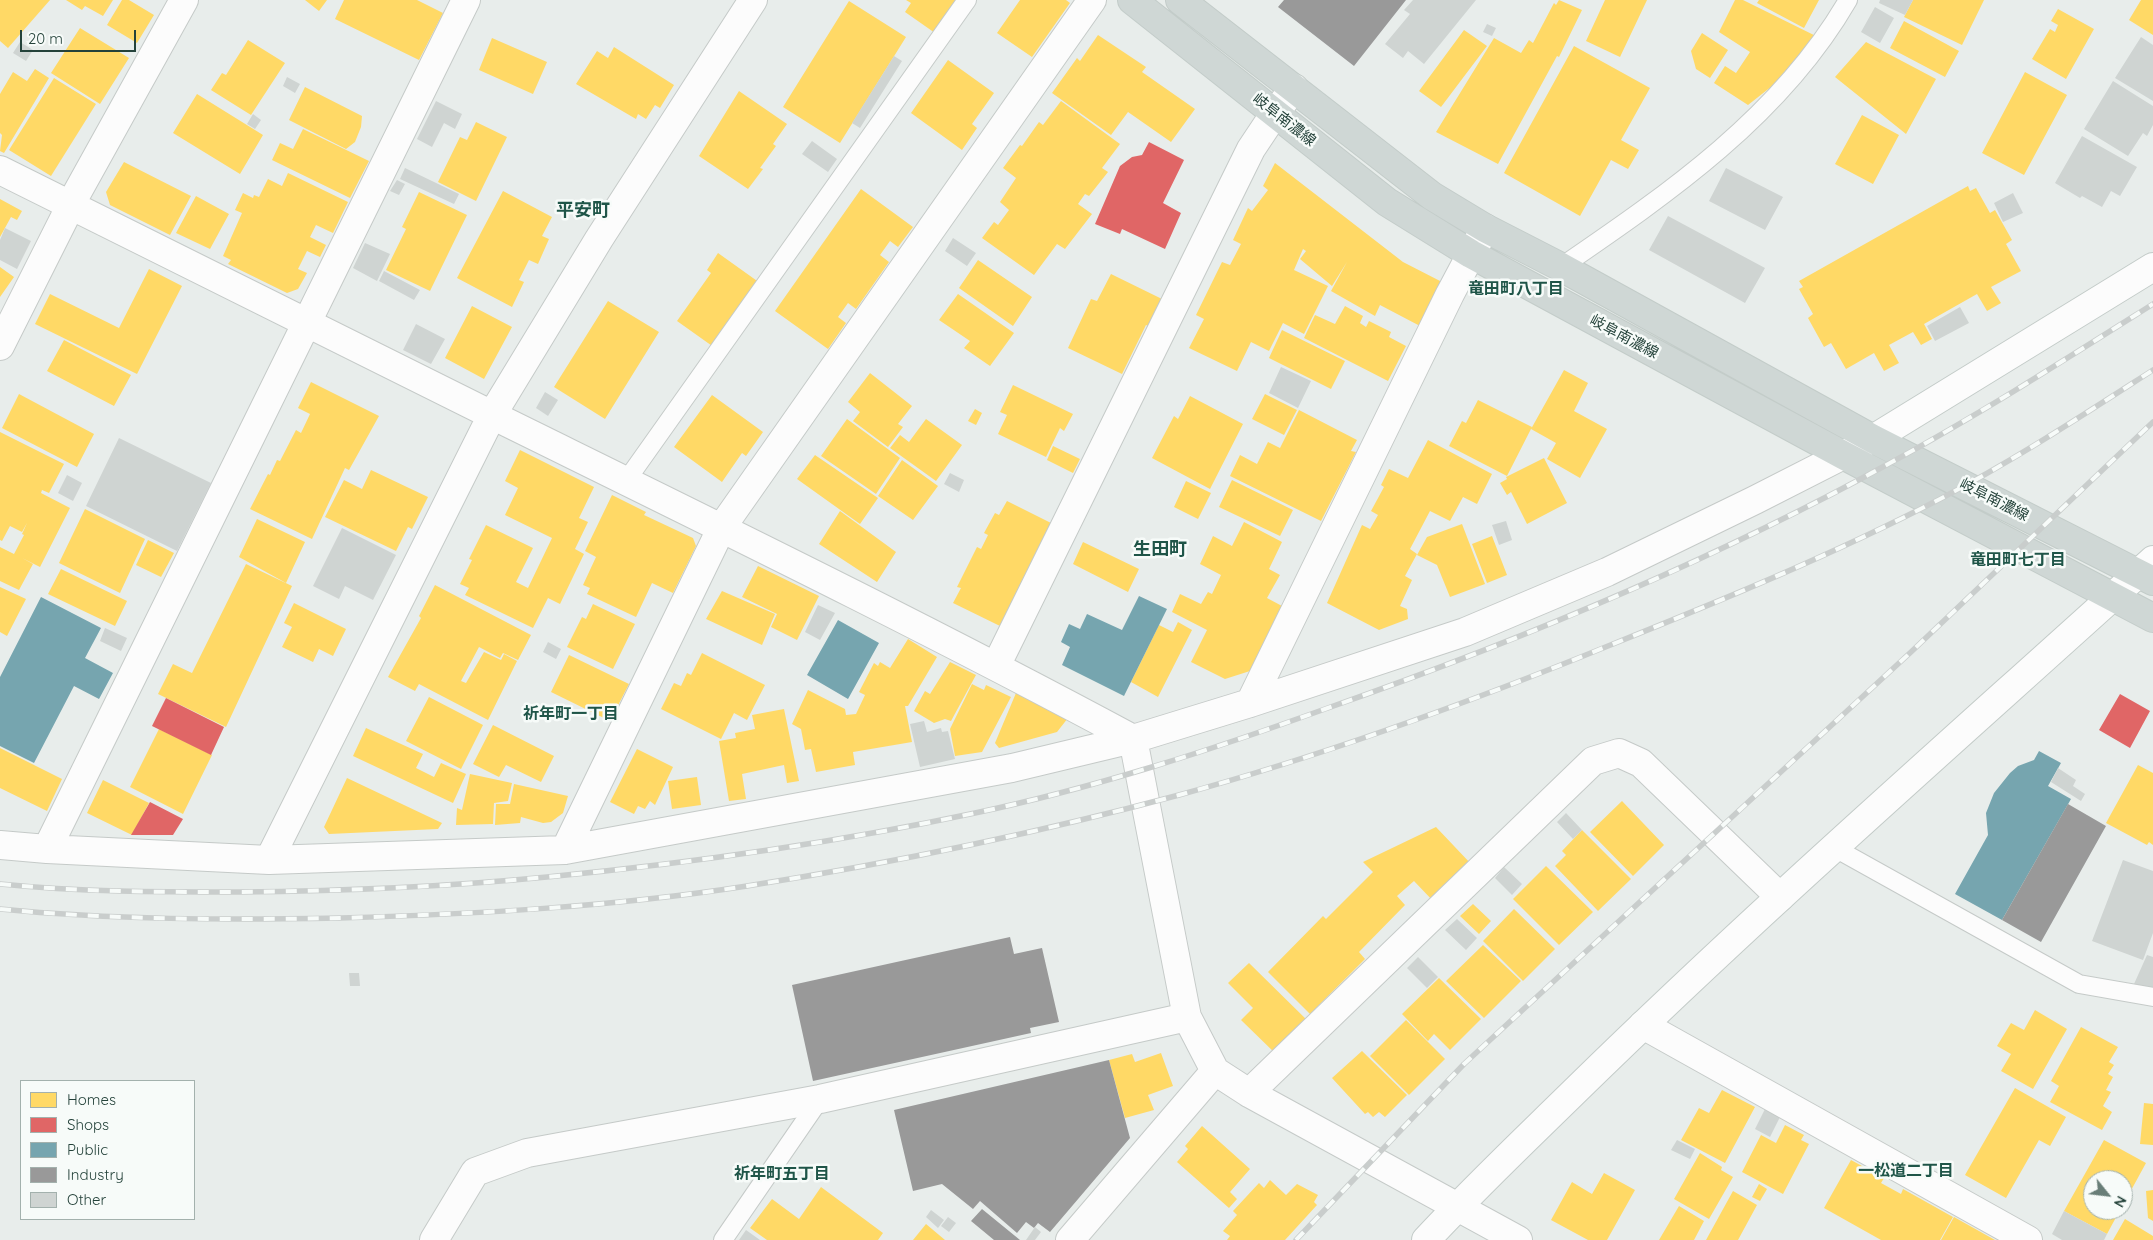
<!DOCTYPE html>
<html>
<head>
<meta charset="utf-8">
<style>
	body { margin:0 }
	#map { position:relative; width:2153px; height:1240px; overflow:hidden; background:#e8edeb; font-family:Quicksand,sans-serif }
	canvas { display:block }
	.legend { position:absolute; left:20px; top:1080px; width:175px; height:140px; box-sizing:border-box; background:#f7fbf9; border:1px solid #a3b1ad; margin:0; padding:6px 9px; list-style:none; font-size:15px; color:#24423a }
	.legend li { display:flex; align-items:center; gap:10px; height:25px }
	.legend b { width:25px; border:1px solid #a3b1ad }
	.north { position:absolute; left:2083px; top:1170px; width:50px; height:50px; box-sizing:border-box; background:#f7fbf9; border:1px solid #a3b1ad; border-radius:50%; rotate:119deg; font-size:14px; font-weight:700; line-height:20px; text-align:center; color:#24423a }
	.north::after { content:''; display:block; margin:auto; width:18px; height:22px; background:#697e78; clip-path:polygon(50% 0,100% 100%,50% 72%,0 100%) }
	.scale { position:absolute; left:20px; top:30px; width:116px; height:22px; box-sizing:border-box; border:2px solid #24423a; border-top:0; padding-left:6px; font-size:15px; line-height:18px; white-space:nowrap; color:#24423a; -webkit-text-stroke:4px #f7fbf9; paint-order:stroke }
</style>
</head>
<body>
<div id="map">
<canvas width="2153" height="1240"></canvas>
<ul class="legend">
<li><b style="height:14px;background:#ffd966"></b>Homes</li>
<li><b style="height:14px;background:#e06666"></b>Shops</li>
<li><b style="height:14px;background:#76a5af"></b>Public</li>
<li><b style="height:14px;background:#999"></b>Industry</li>
<li><b style="height:14px;background:#cfd4d2"></b>Other</li>
</ul>
<div class="north">N</div>
<div class="scale">20 m</div>
</div>
<script>
const context = document.querySelector('canvas').getContext('2d');
context.lineJoin = 'round';
function fill(path, color) { context.fillStyle = color; context.fill(path, 'evenodd'); }
function trace(path, color, width, dash) { context.strokeStyle = color; context.lineWidth = width; context.lineCap = dash ? 'butt' : 'round'; context.setLineDash(dash || []); context.stroke(path); }
function write(font, color, halo, rows, align = 'center') {
  context.font = font + ' Quicksand,"Noto Sans JP",sans-serif'; context.lineWidth = 5; context.setLineDash([]); context.textBaseline = 'middle'; context.strokeStyle = halo; context.fillStyle = color; for (const [text, x, y, turn = 0] of rows) {
    context.save(); context.translate(x, y); context.rotate((+turn || 0) * Math.PI / 180); context.textAlign = isNaN(turn) ? turn : align; if (halo) context.strokeText(text, 0, 0); context.fillText(text, 0, 0); context.restore();
  }
}
fill(new Path2D(`
	M0 0H50L8 48 0 41Z
	M66 0H113L103 16 85 6 82 10Z
	M122 0H129L154 15 137 43 107 25Z
	M305 0H327L319 11Z
	M344 0H417L443 13 419 60 335 19Z
	M906 0H958L935 33 905 12 911 3Z
	M1020 0H1066L1070 3 1032 57 997 33Z
	M1559 0 1582 10 1559 57 1557 56 1498 164 1436 132 1494 38 1521 53 1529 40 1533 43 1554 3 1556 5Z
	M1605 0H1647L1620 57 1586 41Z
	M1735 0H1743L1828 42 1748 105 1714 83 1725 66 1736 73 1750 52 1719 32Z
	M1759 0H1819L1804 28 1757 3Z
	M1913 0H1984L1962 45 1904 17Z
	M2141 0H2153V35L2129 20Z
	M849 1 906 37 840 143 783 107Z
	M2058 9 2094 29 2066 79 2032 59 2050 29 2055 32 2058 25 2051 21Z
	M1904 21 1959 51 1945 77 1890 48Z
	M80 28 129 58 100 104 51 73Z
	M1464 30 1487 46 1441 107 1419 91Z
	M1702 33 1728 50 1710 78 1696 69 1691 51Z
	M1098 35 1146 67 1142 72 1195 109 1171 142 1128 112 1111 135 1052 93 1077 58 1080 61Z
	M492 38 547 62 533 94 479 70Z
	M248 40 285 63 251 115 211 90 222 73 226 75Z
	M1866 42 1936 79 1906 134 1835 77Z
	M1574 46 1650 88 1621 140 1639 150 1628 169 1611 160 1580 216 1504 173Z
	M614 47 674 85 660 108 655 105 646 119 638 114 636 119 576 84 597 51 608 58Z
	M948 60 994 93 972 124 977 128 962 150 911 113Z
	M35 69 49 78 4 153 0 151 2 135 0 133V94L13 72 27 81Z
	M2025 72 2067 95 2024 175 1982 153Z
	M54 78 96 104 51 176 9 150Z
	M305 87 362 116 361 127 355 142 346 149 289 120Z
	M739 91 787 124 773 144 776 146 760 168 763 169 748 189 699 156Z
	M197 94 263 135 240 174 173 133Z
	M1061 101 1120 144 1102 168 1108 172 1089 196 1085 194 1078 204 1092 214 1065 249 1057 244 1034 275 982 238 994 222 998 225 1009 210 1000 202 1016 178 1003 168 1020 145 1022 146 1039 122 1043 125Z
	M1862 115 1899 135 1873 184 1835 164Z
	M476 122 507 137 476 201 438 182 460 137 467 140Z
	M303 129 369 161 350 198 272 160 280 143 293 149Z
	M124 162 191 196 170 235 110 205 106 192Z
	M1275 163 1403 262 1442 282 1420 326 1380 305 1375 316 1331 291 1347 262 1332 286 1300 259 1306 251 1303 249 1294 270 1328 286 1304 334 1283 323 1269 351 1251 342 1237 371 1189 348 1204 319 1196 315 1222 262 1230 265 1241 244 1233 240 1248 208 1252 211 1268 190 1263 186Z
	M288 173 348 202 333 233 316 225 310 237 326 245 320 257 307 251 298 269 307 273 298 289 287 293 228 264 231 260 223 256 242 213 235 210 243 193 253 198 254 195 259 197 268 179 282 186Z
	M1968 186 1970 191 1976 188 1990 213 1995 210 2012 240 2006 244 2021 271 1991 287 2001 303 1987 311 1977 294 1924 324 1932 339 1921 345 1913 332 1889 345 1899 363 1884 371 1874 353 1846 369 1831 343 1824 347 1808 318 1813 314 1799 289 1803 287 1799 281Z
	M861 189 913 227 898 247 890 241 880 255 889 262 856 309 848 303 838 317 846 323 828 349 775 311Z
	M503 191 552 217 542 236 549 239 538 264 529 260 519 280 524 282 512 307 457 278Z
	M419 192 467 215 430 291 386 270 406 229 402 227Z
	M196 196 229 214 210 249 176 233Z
	M0 199 22 211 17 220 11 217 0 237Z
	M718 253 760 283 715 348 677 321 711 273 707 270Z
	M978 260 1032 297 1013 326 959 288Z
	M0 267 14 277 0 297Z
	M149 269 182 286 137 374 35 324 50 294 119 328Z
	M1111 274 1162 299 1148 326 1146 325 1122 374 1068 348 1091 299 1097 301Z
	M958 294 1014 333 990 366 964 348 970 341 939 320Z
	M608 301 659 332 605 419 554 387Z
	M472 306 512 327 484 379 445 358Z
	M1345 306 1363 316 1360 323 1366 327 1369 321 1391 332 1389 337 1406 346 1388 381 1304 338 1315 315 1335 324Z
	M1282 330 1345 361 1331 389 1269 358Z
	M64 340 131 375 114 406 47 371Z
	M1564 370 1588 383 1574 411 1607 429 1580 478 1547 459 1556 443 1531 429Z
	M870 373 912 406 898 424 903 427 888 447 853 421 860 412 848 402Z
	M311 382 379 416 349 470 345 468 312 539 250 509 268 474 270 475 277 460 280 461 296 430 301 433 310 414 298 408Z
	M1013 385 1073 414 1064 431 1060 428 1046 457 998 434 1007 415 1000 412Z
	M19 394 94 434 77 467 2 428Z
	M1265 394 1297 410 1284 435 1252 419Z
	M712 395 763 432 746 456 742 453 722 482 674 447Z
	M1190 396 1243 424 1210 489 1152 458 1174 416 1178 419Z
	M1478 400 1532 427 1507 476 1449 446 1462 421 1466 423Z
	M975 409 982 413 976 425 968 421Z
	M1299 410 1357 440 1351 451 1356 452 1321 521 1230 476 1240 455 1257 464 1268 442 1280 448Z
	M847 419 900 458 876 494 821 456Z
	M926 419 962 445 936 481 890 448 900 435 909 442Z
	M0 432 64 464 49 493 42 490 41 493 70 508 40 567 22 558 33 564 19 590 0 581V547L14 554 24 535 22 534 27 523 22 532 10 526 2 541 0 540Z
	M1428 440 1492 474 1477 504 1463 497 1450 521 1430 511 1410 549 1417 554 1405 576 1412 580 1400 606 1407 609 1408 619 1379 630 1327 603 1362 525 1370 529 1378 515 1371 511 1384 487 1381 485 1389 469 1408 478Z
	M1053 446 1080 459 1073 473 1047 460Z
	M520 450 594 487 579 518 588 522 575 549 584 554 560 604 548 598 533 628 465 595 469 588 460 584 472 560 469 559 486 525 533 548 516 582 528 588 552 538 505 515 518 488 505 481Z
	M815 455 878 498 860 524 797 479Z
	M1544 458 1567 503 1527 524 1511 492 1507 495 1500 483 1507 479 1506 477Z
	M902 460 938 486 913 520 878 496Z
	M371 470 428 497 412 529 408 527 396 551 325 517 344 480 362 489Z
	M1232 480 1293 510 1280 536 1219 507Z
	M1186 481 1211 493 1198 519 1174 507Z
	M612 495 646 512 644 515 693 538 696 546 673 593 652 583 636 617 587 594 590 588 583 585 596 557 585 551Z
	M1007 501 1051 523 1000 626 953 603 961 588 957 587 977 547 981 549 988 535 984 533 995 513 999 515Z
	M85 509 145 539 120 593 59 563Z
	M840 511 896 552 877 582 819 544Z
	M257 519 305 542 286 583 239 557Z
	M1244 522 1282 542 1269 569 1280 575 1267 598 1282 606 1250 671 1225 679 1191 662 1207 630 1172 612 1180 594 1201 604 1208 592 1212 594 1221 575 1200 564 1213 536 1232 546Z
	M1462 524 1485 584 1450 597 1437 565 1417 555 1427 537Z
	M1492 536 1507 575 1487 583 1472 544Z
	M148 540 174 553 161 577 136 565Z
	M1083 542 1139 569 1128 592 1073 564Z
	M246 564 292 586 226 727 158 694 173 664 192 673Z
	M758 566 819 596 797 640 771 627 777 614 742 597Z
	M61 569 127 601 115 626 48 594Z
	M435 585 531 635 518 660 503 653 500 658 479 647 461 681 466 683 484 652 501 660 504 654 517 661 488 720 419 684 415 691 388 677 421 618 419 616Z
	M0 587 26 599 7 636 0 632Z
	M722 591 775 614 762 645 706 619Z
	M294 603 346 629 333 656 319 649 313 662 282 647 292 627 284 623Z
	M593 604 635 624 613 669 567 647 582 617 586 619Z
	M1178 622 1192 630 1158 697 1131 682 1159 625 1173 632Z
	M908 639 937 657 908 706H905L912 742 853 752 855 765 816 772 811 749 805 750 801 729 792 724 808 690 845 709 846 715 856 714 865 695 859 692 874 663 878 666 880 662 890 668Z
	M702 653 765 685 747 720 734 713 721 739 661 709 674 683 681 686 687 673 691 675Z
	M569 655 629 684 610 721 551 692Z
	M950 662 976 675 951 721 945 719 934 723 914 711 925 691 930 694Z
	M972 684 984 690 986 685 1011 697 982 752 955 756 950 729Z
	M1016 693 1068 718 1057 732 999 748 995 743Z
	M429 697 483 725 461 769 406 741Z
	M784 709 799 781 787 783 784 765 742 774 746 799 729 801 719 741 736 738 735 733 755 729 752 715Z
	M493 725 554 756 541 782 506 765 499 777 473 764Z
	M366 728 423 754 416 768 434 777 441 763 466 774 453 803 353 756Z
	M159 729 212 755 183 814 130 787Z
	M0 748 62 779 47 811 0 788Z
	M637 749 673 767 655 805 650 801 645 809 638 806 634 814 610 802Z
	M2138 765 2153 773V845L2149 842 2147 845 2106 823Z
	M470 774 512 783 508 801 494 803 493 824 456 825 457 808 462 810Z
	M697 777 701 805 672 809 668 781Z
	M347 778 442 823 438 829 329 834 324 827Z
	M103 780 149 803 132 835 87 813Z
	M514 784 568 796 563 813 551 822 543 823 521 817 520 823 495 825 496 804H510Z
	M1622 801 1664 845 1633 876 1590 832Z
	M1436 827 1472 865 1434 902 1414 881 1397 896 1405 905 1359 952 1365 959 1310 1014 1268 972 1323 916 1326 919 1373 872 1363 862Z
	M1582 830 1631 879 1598 911 1555 866 1566 855 1562 851Z
	M1546 866 1593 912 1559 945 1513 899Z
	M1473 904 1491 921 1479 934 1460 916Z
	M1514 909 1555 949 1523 981 1483 941Z
	M1483 945 1521 981 1484 1018 1446 981Z
	M1249 963 1311 1024 1278 1056 1241 1020 1253 1008 1228 983Z
	M1439 978 1481 1019 1450 1050 1434 1034 1428 1041 1402 1014Z
	M2035 1010 2067 1029 2033 1089 2001 1071 2011 1054 1997 1046 2011 1023 2024 1030Z
	M1406 1020 1445 1059 1409 1095 1370 1056Z
	M2081 1027 2118 1047 2109 1062 2114 1065 2108 1074 2113 1077 2106 1090 2111 1092 2103 1106 2112 1112 2102 1130 2050 1102 2059 1086 2051 1081Z
	M1362 1051 1407 1095 1385 1117 1379 1112 1373 1117 1368 1112 1365 1114 1332 1078Z
	M1161 1053 1173 1086 1148 1095 1154 1110 1125 1118 1109 1060 1132 1054 1135 1062Z
	M2015 1088 2066 1117 2050 1146 2039 1140 2006 1198 1965 1175Z
	M1722 1090 1755 1107 1725 1163 1681 1140 1699 1108 1709 1113Z
	M2144 1103 2153 1104V1145L2140 1144Z
	M1785 1125 1804 1135 1801 1140 1809 1144 1783 1194 1742 1172 1761 1135 1776 1143Z
	M1202 1126 1250 1169 1230 1192 1237 1199 1229 1208 1177 1162 1188 1149 1185 1146Z
	M2104 1140 2146 1163 2123 1205V1180H2093V1210H2120L2107 1234 2064 1211Z
	M1700 1153 1722 1167 1721 1170 1733 1177 1709 1219 1674 1199Z
	M1851 1160 1884 1178 1881 1183 1901 1194 1903 1189 1953 1217 1940 1240H1881L1824 1208Z
	M1604 1173 1635 1190 1607 1240H1588L1551 1220 1572 1182 1592 1194Z
	M1270 1180 1286 1195 1297 1184 1318 1195 1314 1202 1317 1205 1285 1240H1227L1230 1236 1223 1231 1237 1215 1233 1211 1259 1183 1264 1188Z
	M1759 1184 1767 1189 1760 1201 1752 1197Z
	M821 1187 883 1233 878 1240H767L750 1228 772 1199 799 1219Z
	M2153 1190V1221L2148 1218 2146 1191Z
	M1733 1191 1757 1205 1738 1240H1706Z
	M1679 1206 1704 1221 1694 1240H1659Z
	M1954 1217 1995 1240H1941Z
	M2125 1219 2153 1236V1240H2113Z
	M926 1224 945 1240H913Z`), '#ffd966');
fill(new Path2D(`
	M1149 142 1184 160 1163 203 1181 213 1165 249 1122 229 1120 234 1095 224 1120 166 1132 157 1142 155Z
	M2120 694 2150 711 2130 748 2099 730Z
	M166 698 224 727 211 755 152 726Z
	M150 802 183 819 173 835H131Z`), '#e06666');
fill(new Path2D(`
	M1139 596 1167 609 1124 696 1062 665 1070 647 1061 642 1069 624 1080 629 1087 614 1122 630Z
	M41 597 101 628 85 658 113 673 99 699 74 686 34 763 0 746V677Z
	M838 620 879 643 848 699 807 675Z
	M2039 751 2061 763 2048 786 2071 799 2002 920 1955 894 1988 835 1986 813 1994 793 2010 773 2018 766 2034 760Z`), '#76a5af');
fill(new Path2D(`
	M1284 0H1406L1354 66 1278 7Z
	M2068 804 2106 826 2041 942 2002 920Z
	M1010 937 1014 954 1042 948 1059 1022 1030 1028 1031 1033 813 1081 792 985Z
	M1109 1060 1130 1138 1050 1232 1038 1223 1034 1228 1026 1222 1017 1233 980 1201 973 1209 942 1184 913 1191 894 1110Z
	M982 1209 1020 1240H994L971 1221Z`), '#999');
fill(new Path2D(`
	M1413 0H1476L1424 64 1408 51 1403 58 1385 44 1410 14 1404 10Z
	M1880 0H1913L1905 15 1879 3Z
	M1875 7 1894 18 1880 43 1861 32Z
	M1487 24 1496 28 1492 36 1483 32Z
	M2141 37 2153 45V101L2115 78Z
	M20 42 33 50 26 61 13 53Z
	M894 56 902 61 860 128 852 123Z
	M287 77 300 84 295 93 283 86Z
	M2113 81 2153 106V125L2147 136 2143 133 2128 156 2084 129Z
	M436 101 462 114 455 129 444 123 432 147 417 139Z
	M253 114 261 120 255 129 247 124Z
	M2082 136 2137 167 2120 196 2111 191 2102 207 2082 196 2080 198 2055 183Z
	M812 141 837 159 828 172 802 154Z
	M405 168 459 194 454 204 400 179Z
	M1726 168 1783 197 1765 230 1709 201Z
	M397 180 405 184 399 195 390 191Z
	M2013 193 2023 213 2003 222 1994 203Z
	M1668 216 1765 268 1745 303 1649 250Z
	M5 228 31 241 17 269 0 260V240Z
	M953 238 976 253 967 266 945 251Z
	M365 243 390 254 377 281 353 268Z
	M384 271 420 290 414 300 379 281Z
	M1960 307 1969 323 1935 341 1927 326Z
	M416 324 445 339 431 364 403 350Z
	M1281 367 1311 381 1298 408 1269 393Z
	M545 392 558 400 548 416 536 408Z
	M119 438 211 483 177 551 86 506Z
	M950 473 964 480 959 492 944 484Z
	M67 475 82 483 73 501 58 493Z
	M1506 521 1512 540 1499 545 1492 525Z
	M342 528 396 555 373 600 345 586 339 599 313 586Z
	M818 605 835 613 820 640 805 632Z
	M105 628 127 638 121 651 100 641Z
	M548 642 561 649 556 659 543 652Z
	M924 721 927 732 941 728 942 732 948 731 955 759 920 767 910 724Z
	M2058 768 2076 780 2073 786 2085 794 2081 801 2051 782Z
	M1566 813 1582 830 1573 839 1557 822Z
	M2123 860 2153 871V933L2143 960 2092 941Z
	M1504 867 1522 884 1512 895 1495 878Z
	M1457 919 1477 938 1466 950 1445 930Z
	M2147 955 2153 957V988L2134 984Z
	M1418 957 1438 977 1427 988 1407 968Z
	M349 973H359L360 986H350Z
	M1766 1107 1781 1115 1770 1137 1755 1129Z
	M1677 1140 1695 1149 1690 1159 1671 1150Z
	M931 1210 944 1220 938 1228 926 1217Z
	M2064 1211 2107 1234 2104 1240H2062L2052 1234Z
	M948 1217 956 1223 949 1232 941 1226Z
	M1035 1227 1041 1232 1035 1240H1026Z
	M746 1230 760 1240H739Z`), '#cfd4d2');
const lane = new Path2D(`
	M1561 267C1669 193 1781 116 1848 0
	M626 481 967 0
	M1833 847 2079 984 2153 997
	M723 1240 820 1099`);
const street = new Path2D(`
	M0 170C165 252 330 335 496 417 709 522 923 626 1133 739
	M0 346 78 191 184 0
	M996 666 1251 149 1275 113 1294 88
	M1250 703 1450 294 1485 228
	M1133 739 1187 1017 1215 1071 1249 1093 1518 1240
	M0 845 47 849 269 860 565 850 1012 768 1133 739 1250 703 1465 632 1607 572 1755 500 1861 446
	M47 849 466 0
	M565 850 722 527 1092 0
	M269 860 492 415 599 239 753 0
	M1643 1025 2028 1240
	M1249 1093 1593 761 1619 753 1641 763 1780 897
	M434 1240 475 1172 527 1153 820 1099 1187 1017
	M1070 1240 1215 1071`);
const secondary = new Path2D(`
	M1873 439 2153 267
	M1426 1240C1475 1187 1527 1138 1578 1088 1764 906 1960 735 2153 560`);
const primary = new Path2D(`
	M1132 0 1387 202 1471 254 1843 455 2153 618
	M1180 0 1432 196 1485 228 1561 267 1873 439 2153 581`);
trace(lane, '#c5cac8', 20);
trace(street, '#c5cac8', 30);
trace(secondary, '#c3cbc8', 30);
trace(primary, '#c3ccc9', 30);
trace(lane, '#fcfcfc', 18);
trace(street, '#fcfcfc', 28);
trace(secondary, '#fcfcfc', 28);
trace(primary, '#cfd7d5', 28);
const rail = new Path2D(`
	M0 884C80 892 159 892 239 892 342 891 444 887 547 877 691 863 834 843 975 813 1094 788 1211 750 1325 709 1519 641 1710 562 1890 463 1980 414 2066 359 2153 304
	M0 909C113 920 227 920 340 918 476 914 612 907 747 886 892 863 1038 833 1179 795 1325 755 1468 703 1608 646 1720 601 1832 555 1940 499 2013 461 2083 415 2153 370
	M1296 1240 1464 1064 1911 652 2153 422`);
trace(rail, '#c9cdcc', 5.5);
trace(rail, '#f7fbf9', 4, [11]);
write('15px', '#24423a', '#f7fbf9', [
	["岐阜南濃線",1284,120,38],
	["岐阜南濃線",1624,337,28],
	["岐阜南濃線",1994,500,27]
]);
write('bold 16px', '#1f5548', '#f7fbf9', [
	["竜田町八丁目",1516,289],
	["竜田町七丁目",2018,560],
	["祈年町一丁目",571,714],
	["一松道二丁目",1906,1171],
	["祈年町五丁目",782,1174]
]);
write('bold 18px', '#1f5548', '#f7fbf9', [
	["平安町",583,211],
	["生田町",1160,550]
]);
</script>
</body>
</html>
